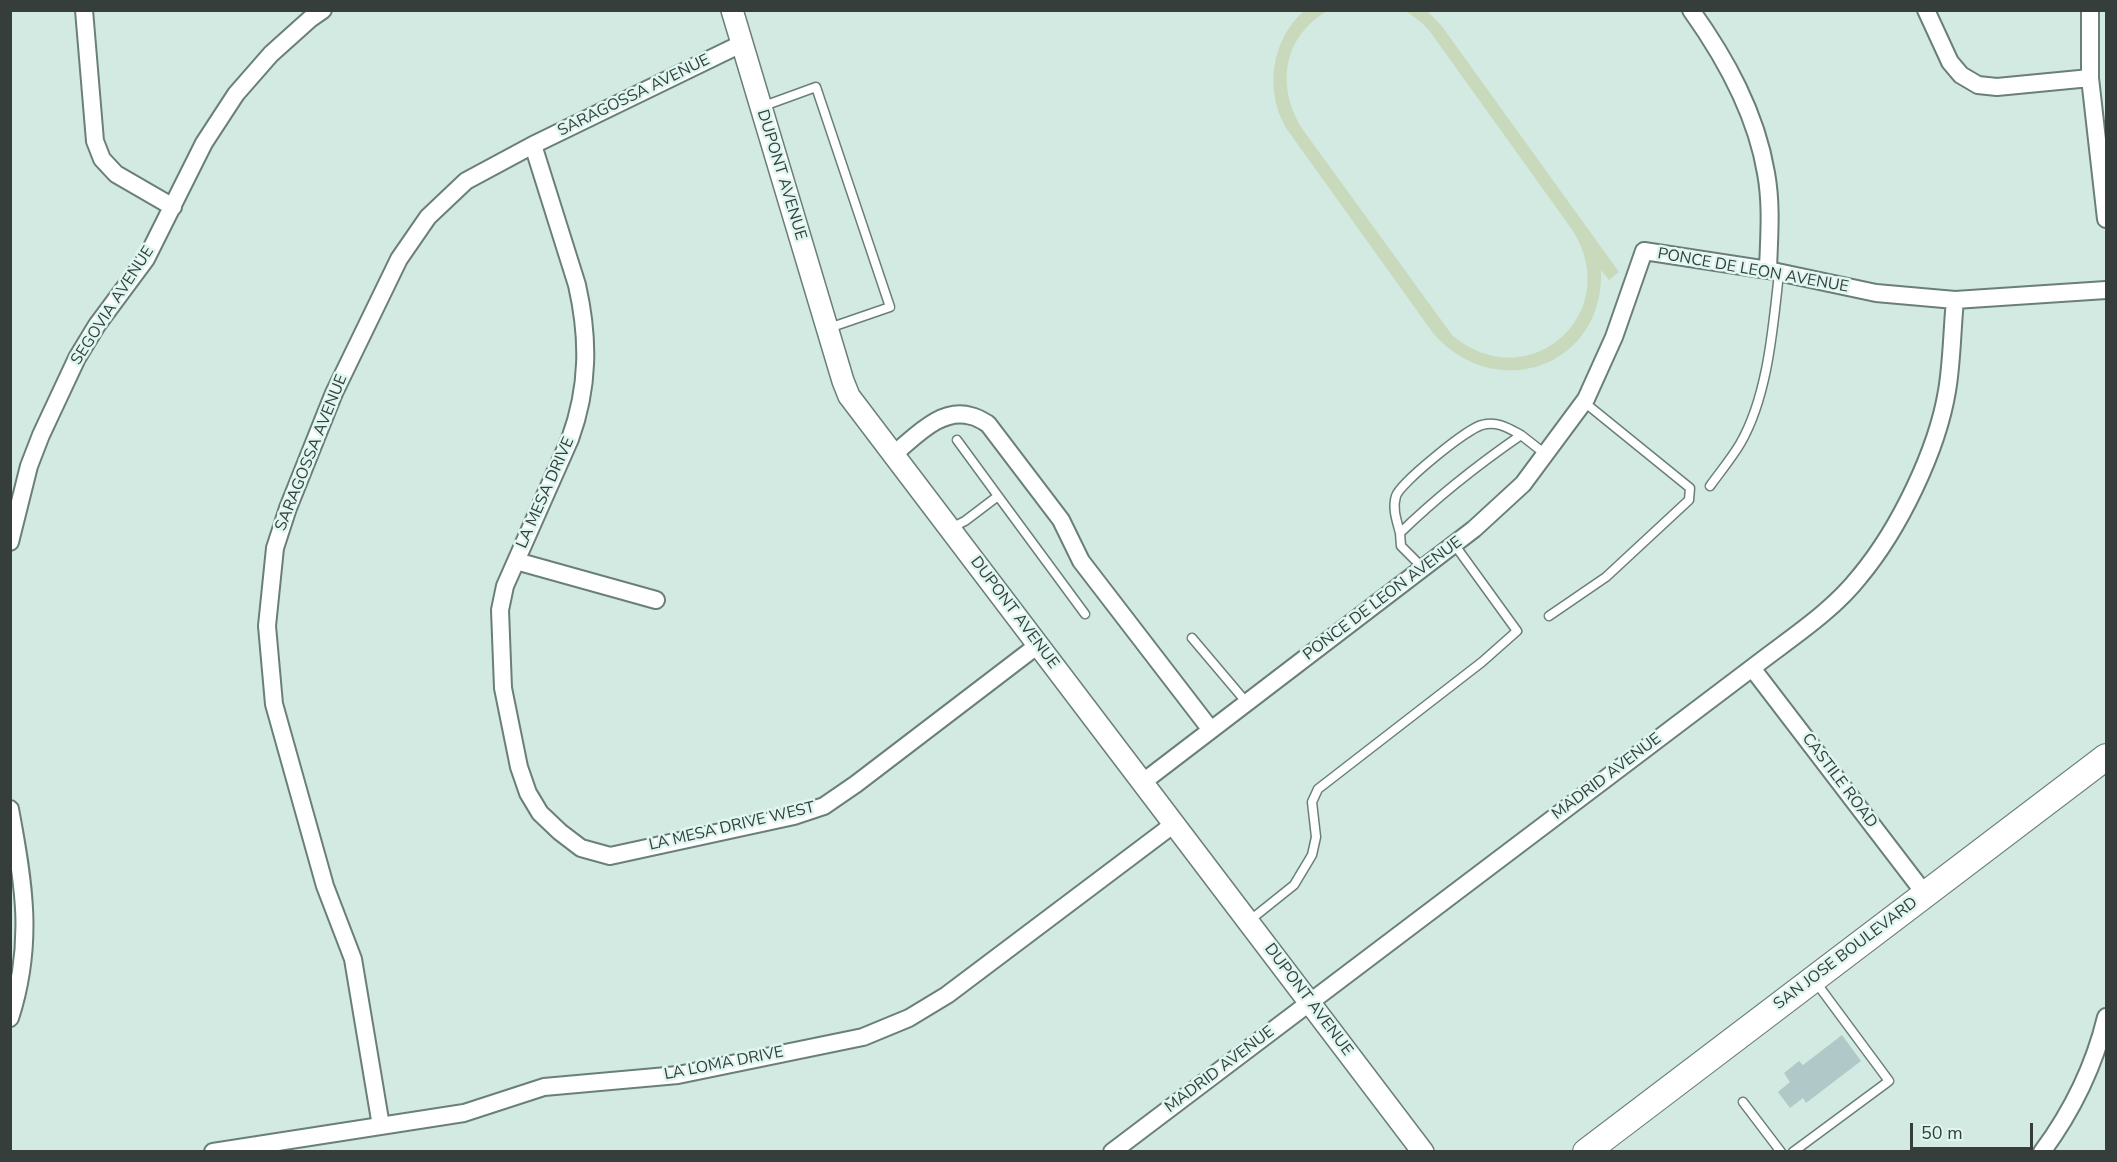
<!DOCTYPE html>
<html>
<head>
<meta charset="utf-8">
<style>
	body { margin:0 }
	#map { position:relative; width:2117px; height:1162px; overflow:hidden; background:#d2eae2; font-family:"Nunito Sans",sans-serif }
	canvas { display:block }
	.frame { position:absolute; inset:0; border:12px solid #353e3b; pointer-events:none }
	.scale { position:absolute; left:1910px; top:1123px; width:123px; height:27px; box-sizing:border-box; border:3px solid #353e3b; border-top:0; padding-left:8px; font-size:18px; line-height:21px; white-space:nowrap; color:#353e3b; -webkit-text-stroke:4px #dff7f0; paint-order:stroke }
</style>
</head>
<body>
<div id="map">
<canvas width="2117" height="1162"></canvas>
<div class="frame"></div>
<div class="scale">50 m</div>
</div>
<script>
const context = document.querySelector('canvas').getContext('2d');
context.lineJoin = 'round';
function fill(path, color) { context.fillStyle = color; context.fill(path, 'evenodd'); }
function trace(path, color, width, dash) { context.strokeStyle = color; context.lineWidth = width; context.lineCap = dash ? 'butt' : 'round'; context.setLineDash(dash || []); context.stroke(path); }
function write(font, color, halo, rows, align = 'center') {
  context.font = font + ' "Nunito Sans",sans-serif'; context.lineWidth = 5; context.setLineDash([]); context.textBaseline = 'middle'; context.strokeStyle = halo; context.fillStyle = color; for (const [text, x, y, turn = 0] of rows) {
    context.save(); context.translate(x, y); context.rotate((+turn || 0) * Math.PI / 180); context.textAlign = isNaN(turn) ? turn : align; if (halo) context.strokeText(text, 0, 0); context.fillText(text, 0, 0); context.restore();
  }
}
fill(new Path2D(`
	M1305 10 1327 11C1283 37 1276 85 1301 127L1452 335C1527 399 1625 315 1573 231L1431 33 1422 23 1406 11H1427L1441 25 1619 272 1609 280 1601 270C1605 367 1495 405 1433 333L1286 128C1264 90 1271 39 1305 10Z`), '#c9dabc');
fill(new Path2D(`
	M1842 1035 1861 1061 1806 1103 1803 1098 1790 1108 1778 1092 1790 1082 1784 1073 1799 1061 1803 1065Z`), '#b0c8c8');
const service = new Path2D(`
	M761 107 816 87 890 307 829 328
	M957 440 998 496
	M1710 486C1720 472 1731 459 1740 444 1768 396 1773 327 1779 273
	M951 528 965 521 998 496 1085 614
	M1400 533C1397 521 1392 509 1396 496 1400 483 1468 428 1482 425 1498 421 1508 428 1521 435
	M1423 568 1401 546 1400 533C1437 497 1479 464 1521 435L1544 453
	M1549 616 1606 577 1689 500 1690 488 1584 402
	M1192 638 1247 703
	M1249 921 1294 885 1312 855 1316 837 1312 802 1318 789 1482 662 1517 631 1454 544
	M1743 1102 1781 1152
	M1793 1152 1889 1081 1815 981`);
const minor = new Path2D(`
	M84 10 95 141 102 159 116 174 173 207
	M1691 10C1726 59 1756 113 1766 173 1772 205 1769 238 1768 270
	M1926 10 1950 62 1961 75 1978 85 1997 87 2090 78
	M2090 10V78L2106 219
	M533 145 577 285C589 338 589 387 570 439L505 586 500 610 503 688 519 767 528 793 540 813 560 832 581 848 610 856 794 816 824 806 856 784 1038 645
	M894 454C915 437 941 407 971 416 977 417 983 421 988 424L1061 520 1081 561 1211 730
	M10 542 29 466 41 435 77 358 97 325 146 259 204 143 236 94 271 54 310 19 323 10
	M516 561 656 600
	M1752 668 1925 894
	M1143 782 1474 529 1523 484 1586 399 1614 337 1644 251 1768 270 1876 293 1955 300 2106 290
	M10 809C24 883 34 944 10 1018
	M381 1126 353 959 325 886 274 704 267 626 275 548 288 508 334 393 399 259 428 217 466 181 533 145 741 44
	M213 1152 464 1113 544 1087 678 1075 863 1037 909 1018 947 995 1174 824
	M1112 1152 1752 668C1789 639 1831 613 1860 576 1899 529 1937 451 1947 391 1952 362 1952 330 1955 300
	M2042 1152C2073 1110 2094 1067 2106 1017`);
const tertiary = new Path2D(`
	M732 10 843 381 849 396 1423 1152`);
const primary = new Path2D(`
	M1586 1152 2106 757`);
trace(service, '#6a7f79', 11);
trace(minor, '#6a7f79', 20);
trace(tertiary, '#6a7f79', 24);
trace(primary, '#6a7f79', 28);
trace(service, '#fff', 8);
trace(minor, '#fff', 16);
trace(tertiary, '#fff', 21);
trace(primary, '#fff', 26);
write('16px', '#353e3b', '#dff7f0', [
	["SARAGOSSA AVENUE",634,96,-26],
	["DUPONT AVENUE",781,175,73],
	["PONCE DE LEON AVENUE",1753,271,10],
	["SEGOVIA AVENUE",113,306,-57],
	["SARAGOSSA AVENUE",312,453,-68],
	["LA MESA DRIVE",546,493,-66],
	["PONCE DE LEON AVENUE",1383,599,-37],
	["DUPONT AVENUE",1014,613,53],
	["MADRID AVENUE",1607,777,-37],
	["CASTILE ROAD",1839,781,53],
	["LA MESA DRIVE WEST",732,827,-13],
	["SAN JOSE BOULEVARD",1846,954,-37],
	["DUPONT AVENUE",1308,1000,53],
	["LA LOMA DRIVE",724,1064,-11],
	["MADRID AVENUE",1220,1070,-37]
]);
</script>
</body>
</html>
